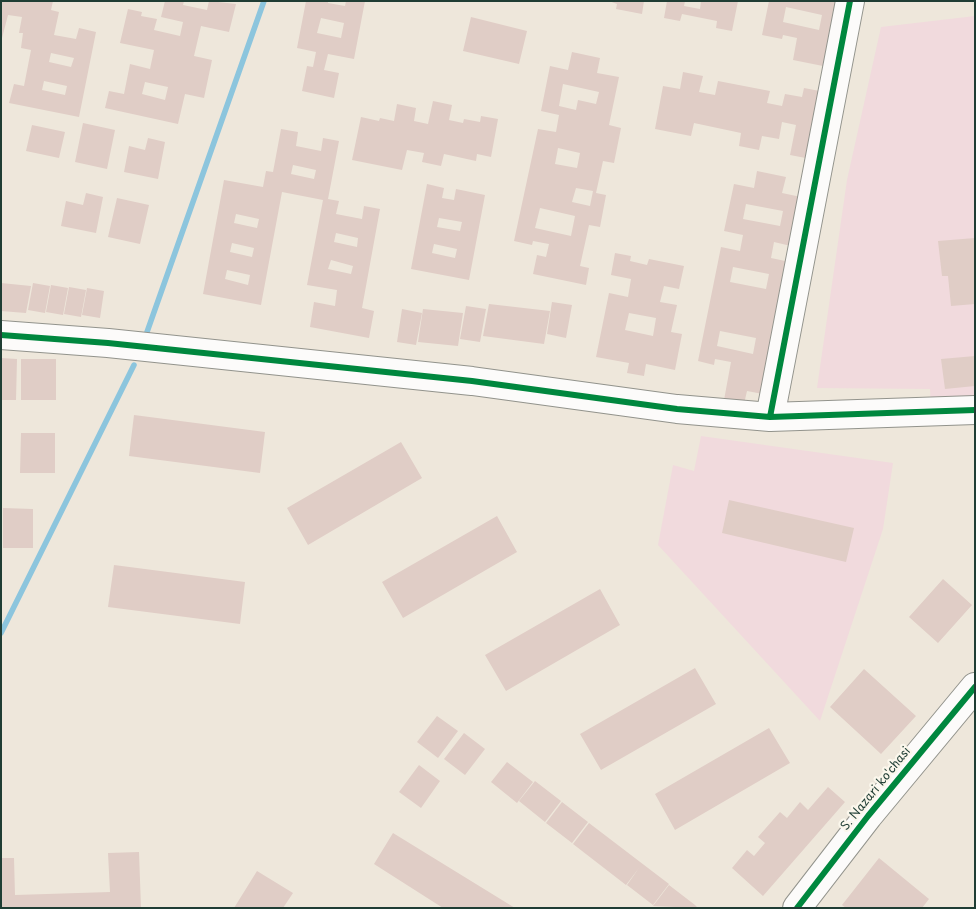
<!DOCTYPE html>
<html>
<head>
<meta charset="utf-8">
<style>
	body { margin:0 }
	#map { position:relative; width:976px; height:909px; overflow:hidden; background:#eee7db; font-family:"Playpen Sans",sans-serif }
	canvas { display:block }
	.frame { position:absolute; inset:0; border:2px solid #1f3d34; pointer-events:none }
</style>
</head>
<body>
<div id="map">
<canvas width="976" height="909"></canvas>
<div class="frame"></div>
</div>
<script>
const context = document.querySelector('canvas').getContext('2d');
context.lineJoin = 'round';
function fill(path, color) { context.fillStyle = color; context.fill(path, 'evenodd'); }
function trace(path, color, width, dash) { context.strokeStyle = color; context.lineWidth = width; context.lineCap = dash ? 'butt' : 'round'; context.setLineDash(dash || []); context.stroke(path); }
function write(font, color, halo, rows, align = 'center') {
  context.font = font + ' "Playpen Sans",sans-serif'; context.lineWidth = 4.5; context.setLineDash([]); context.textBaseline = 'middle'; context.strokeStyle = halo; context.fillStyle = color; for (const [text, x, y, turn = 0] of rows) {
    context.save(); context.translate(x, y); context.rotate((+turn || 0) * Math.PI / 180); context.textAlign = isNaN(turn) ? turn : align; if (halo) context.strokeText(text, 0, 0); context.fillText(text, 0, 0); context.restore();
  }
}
fill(new Path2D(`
	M975 16V403L931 407 930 389 817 388 847 180 881 27Z
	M701 436 893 463 883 529 820 721 658 545 673 465 694 471Z`), '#f1dadd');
trace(new Path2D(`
	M147 332 264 1
	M1 633 134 365`), '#8cc5dd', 5.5);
fill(new Path2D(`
	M1 1H53L51 10 59 12 54 35 76 39 79 28 96 32 79 117 9 103 14 84 24 86 31 50 21 48 23 33H19L22 17 8 15 1 42ZM51 53 74 58 71 67 49 62ZM44 81 67 86 65 95 42 90Z
	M165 1H184L183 5 207 10 209 1 236 4 229 32 201 26 194 56 212 60 204 98 185 94 178 124 105 108 109 91 124 94 130 64 150 69 154 50 120 43 128 9 142 12 141 16 157 19 154 30 180 36 183 22 161 17ZM145 82 168 87 165 100 142 94Z
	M306 1H328V3L345 6 346 1H365L354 59 328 54 324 70 339 73 334 98 302 91 307 66 313 67 316 52 297 48ZM321 18 344 23 341 38 317 33Z
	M609 1H644L642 14 616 9 617 4Z
	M667 1H685L684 6 700 9 701 1H738L732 31 716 28 717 21 682 14 680 21 664 18Z
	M769 1H841L828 67 793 60 797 38 783 35 782 39 762 35ZM786 7 822 15 819 30 783 22Z
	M471 17 527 31 519 64 463 51Z
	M572 52 600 58 597 73 619 77 609 125 621 128 614 163 603 161 596 193 606 195 600 227 589 225 580 266 589 268 586 285 533 274 537 255 546 257 549 244 533 241 532 245 514 241 538 129 556 132 559 115 541 111 550 66 568 70ZM563 84 599 92 596 104 578 100 576 110 559 106ZM558 148 580 153 577 168 555 164ZM576 188 593 191 590 206 572 202ZM540 208 575 216 571 236 535 228Z
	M683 72 703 76 699 92 715 95 718 81 770 91 767 103 782 106 785 94 802 97 804 88 830 93 816 160 790 155 796 125 782 122 779 139 762 136 759 150 739 146 741 133 694 123 691 136 655 129 663 86 680 89Z
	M433 101 452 105 449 120 463 123 464 119 480 122 481 116 498 119 491 157 477 154 476 161 444 154 441 166 422 162 424 153 407 150 402 170 352 160 361 117 379 121 380 118 394 121 397 104 416 108 414 121 428 124Z
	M83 123 115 130 107 169 75 162Z
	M32 125 65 132 59 158 26 151Z
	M281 129 298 132 296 146 321 151 323 138 339 141 328 199 339 201 336 214 362 219 364 206 380 209 362 308 374 311 369 338 310 327 314 302 335 306 337 290 307 285 323 200 282 192 261 305 203 294 224 180 263 187 266 171 273 172ZM293 165 316 170 314 179 291 174ZM236 214 259 219 257 228 234 223ZM336 233 358 238 357 247 334 242ZM232 243 254 248 252 257 230 252ZM331 260 353 266 351 274 328 269ZM227 270 250 275 248 285 225 279Z
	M148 138 165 142 158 179 124 172 129 146 145 150Z
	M757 171 786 177 782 193 801 197 791 246 774 242 771 258 790 262 763 394 747 391 744 404 724 400 731 362 715 359 714 365 698 361 721 247 740 251 743 235 724 231 734 184 754 188ZM746 204 783 211 780 226 743 219ZM733 267 769 274 766 289 730 282ZM720 331 756 338 753 354 717 346Z
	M427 184 444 188 442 198 454 200 456 189 485 195 469 280 411 269ZM439 218 462 222 460 231 437 227ZM434 244 457 249 455 258 432 253Z
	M86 193 103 197 96 233 61 226 66 201 83 205Z
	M117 198 149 205 140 244 108 237Z
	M975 238V304L951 306 948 276H942L938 241Z
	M615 253 631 256 630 261 647 265 649 259 684 266 679 289 664 286 660 302 677 305 671 332 682 334 675 370 646 364 644 376 627 373 629 363 596 357 609 293 628 297 631 279 611 275ZM629 313 656 318 653 336 625 330Z
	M1 283 31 286 26 313 1 311Z
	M33 283 50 286 45 313 28 310Z
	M51 285 68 288 63 315 46 312Z
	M69 287 86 290 81 317 64 314Z
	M87 288 104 291 100 318 82 315Z
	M552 302 572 305 566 338 547 334Z
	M489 304 550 311 544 344 483 336Z
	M466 306 486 309 480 342 460 339Z
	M402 309 422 313 416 345 397 342Z
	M423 309 463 313 458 346 418 342Z
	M975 356V386L945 389 941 359Z
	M1 358 17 359 16 400H1Z
	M21 359H56V400H21Z
	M134 415 265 432 260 473 129 456Z
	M21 433H55V473H20Z
	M401 442 422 478 308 545 287 508Z
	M729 500 854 528 846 562 722 533Z
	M3 508 33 509V548H3Z
	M497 516 517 552 403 618 382 582Z
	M114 565 245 582 240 624 108 607Z
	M943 579 972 605 938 643 909 617Z
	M600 589 620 625 506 691 485 655Z
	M695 668 716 704 601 770 580 734Z
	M864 669 916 716 881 754 830 707Z
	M437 716 458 731 438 758 417 742Z
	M769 728 790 763 675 830 655 794Z
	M464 733 485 749 465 775 444 759Z
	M507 762 533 782 517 803 491 782Z
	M419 765 440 781 421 808 399 792Z
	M535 781 561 801 545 822 519 801Z
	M828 787 845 802 763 896 732 868 747 850 754 856 765 843 758 837 780 812 787 818 800 802 808 810Z
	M562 802 588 822 572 843 546 823Z
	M589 823 669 884 653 905 627 885 639 868 626 885 573 844Z
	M393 833 515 908H443L374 864Z
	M139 852 141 908H1V858H14L15 895 110 892 108 853Z
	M879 858 929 899 922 908H846L842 905Z
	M257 871 293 893 283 908H234Z
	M669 885 695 905 698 908 653 906Z`), '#e0cdc6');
const minor = new Path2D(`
	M1 335 108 343 472 381 677 409 770 417 975 410
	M770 417 850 1
	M797 908 868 816 975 687`);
trace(minor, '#92938c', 30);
trace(minor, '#fcfbfa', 28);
trace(new Path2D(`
	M1 335 108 343 472 381 677 409 770 417 975 410
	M770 417 850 1
	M797 908 868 816 975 687`), '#00873e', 6);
write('12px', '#1f3d34', '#fbf7ec', [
	["S. Nazari ko'chasi",876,789,-51]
]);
</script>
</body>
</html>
